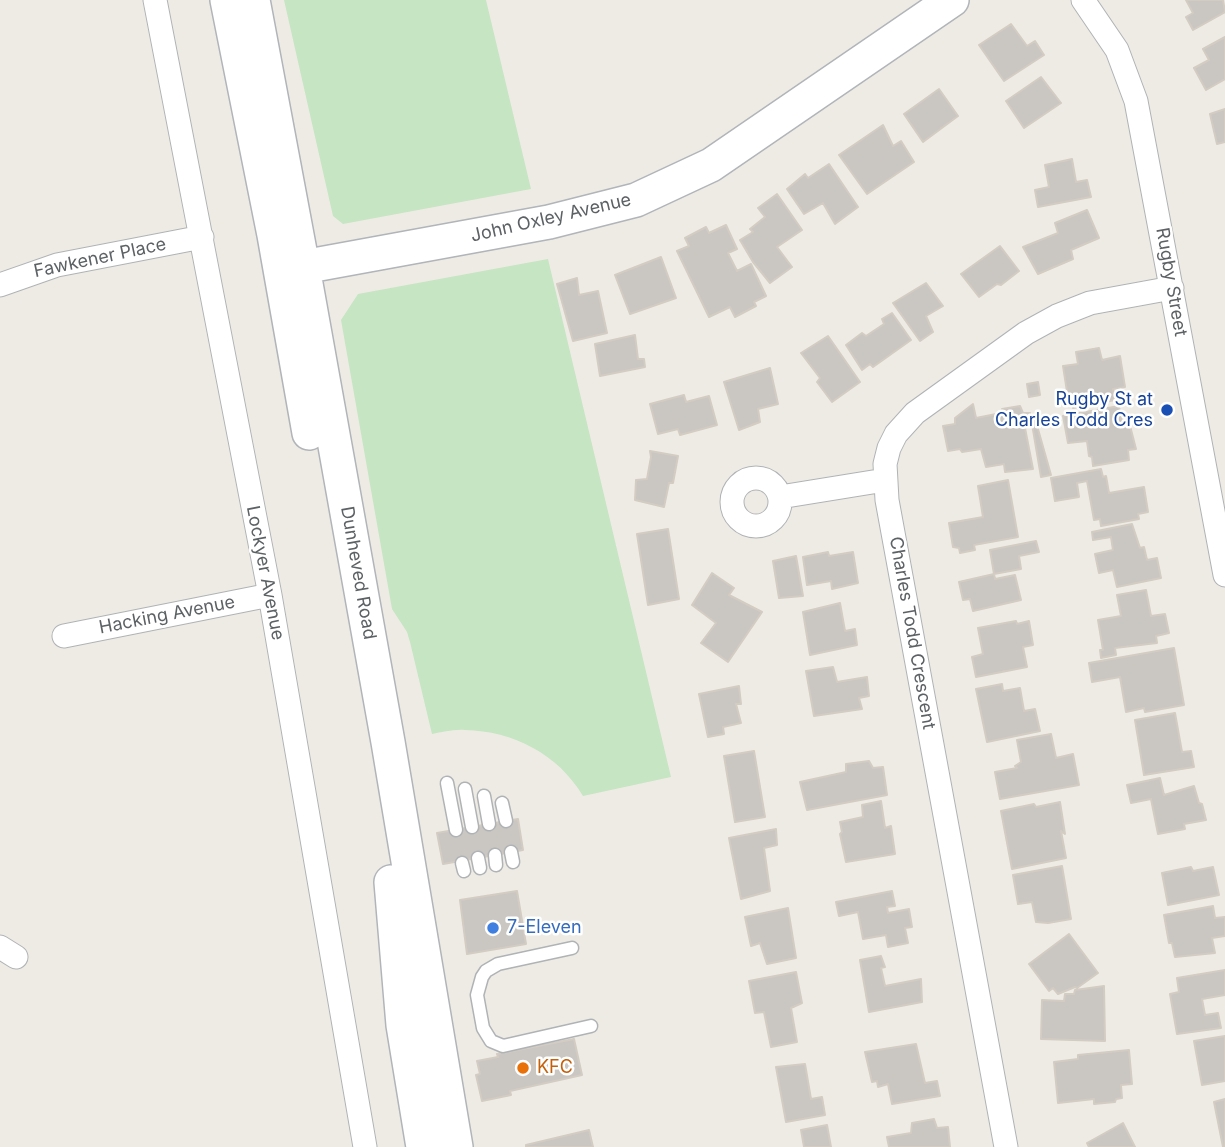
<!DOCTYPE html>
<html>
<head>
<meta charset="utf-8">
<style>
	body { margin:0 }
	canvas { display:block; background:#eeebe5 }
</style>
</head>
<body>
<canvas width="1225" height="1147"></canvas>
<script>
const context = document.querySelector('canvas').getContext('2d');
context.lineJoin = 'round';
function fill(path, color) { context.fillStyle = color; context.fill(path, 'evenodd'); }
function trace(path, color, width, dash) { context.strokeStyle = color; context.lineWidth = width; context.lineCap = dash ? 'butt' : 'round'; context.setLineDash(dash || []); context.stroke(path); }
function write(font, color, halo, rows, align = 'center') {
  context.font = font + ' Inter,sans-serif'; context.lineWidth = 5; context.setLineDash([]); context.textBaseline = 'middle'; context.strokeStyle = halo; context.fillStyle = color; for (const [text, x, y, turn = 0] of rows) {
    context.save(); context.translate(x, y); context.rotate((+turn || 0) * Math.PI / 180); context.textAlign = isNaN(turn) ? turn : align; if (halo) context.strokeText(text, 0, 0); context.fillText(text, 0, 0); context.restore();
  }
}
fill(new Path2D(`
	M284 0H486L531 189 343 224 333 216Z
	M548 259 671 777 583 796C558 754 513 731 465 730 454 729 443 732 432 734L410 642 407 632 392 609 341 320 358 294Z`), '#c6e5c2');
const building = new Path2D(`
	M1186 0H1223L1225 12 1193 30 1186 17 1193 13Z
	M1011 24 1027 46 1035 41 1044 55 1004 81 979 45Z
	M1225 37V79L1206 90 1194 68 1209 60 1203 49Z
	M1041 77 1061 103 1024 128 1006 101Z
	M939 89 958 116 923 142 904 114Z
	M1225 109V142L1217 144 1210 114Z
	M883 125 893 146 901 141 914 162 867 194 839 155Z
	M1072 159 1076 182 1087 180 1091 197 1038 207 1035 190 1049 187 1045 165Z
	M829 164 858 207 835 224 823 203 804 214 787 189 805 174 808 178Z
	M777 194 802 230 777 247 792 267 770 283 753 262 740 240 753 232 750 229 765 217 758 208Z
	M1087 210 1099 238 1071 250 1073 259 1038 274 1023 247 1058 233 1055 223Z
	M726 225 737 249 728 253 737 271 751 264 766 296 754 302 756 306 735 317 730 307 709 317 677 251 689 246 685 238 706 227 709 233Z
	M1000 246 1019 271 1001 285 997 284 979 297 961 274Z
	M661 257 676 298 630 314 615 275Z
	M577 278 579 295 598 291 607 333 573 341 557 284Z
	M926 283 943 306 926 316 933 332 920 341 893 303Z
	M892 313 911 340 873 367 870 364 862 370 846 345 862 333 866 336 884 324 882 319Z
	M635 335 638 359H644L645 367 600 376 595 344Z
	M828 336 860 382 832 402 817 382 820 378 801 353Z
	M1099 348 1102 360 1120 356 1125 387 1113 389 1115 400 1073 408 1071 397 1068 398 1063 366 1078 364 1076 352Z
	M770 368 778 404 758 409 760 422 739 430 724 382Z
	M1038 382 1040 395 1029 397 1027 384Z
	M684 395 686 402 709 396 717 425 680 435 678 429 658 434 650 404Z
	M973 404 976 418 1001 413 1002 409 1020 406 1023 413H1030V426L1025 428 1033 469 1005 472 1004 464 986 467 981 449 962 452 960 449 948 451 943 426 955 424V418Z
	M1119 406 1121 419 1128 418 1136 449 1128 450 1129 460 1093 466 1092 457 1089 456 1087 441 1068 443 1063 416Z
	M1048 416 1049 422 1039 424 1038 429 1051 475 1041 477 1031 418Z
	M650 451 678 456 673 483H669L664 507 635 500 636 480 647 479 651 457Z
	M1101 469 1103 477 1106 476 1109 493 1144 487 1148 512 1138 514 1139 519 1101 526 1100 519 1094 520 1087 481 1077 483 1079 497 1055 501 1051 478Z
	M1008 480 1018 537 974 545 975 550 960 553 959 548 953 547 949 523 983 517 978 486Z
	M1132 524 1140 548 1144 547 1147 560 1157 558 1161 578 1117 587 1113 570 1099 573 1095 554 1113 550 1111 537 1093 540 1092 532Z
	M668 529 679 599 648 605 637 534Z
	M1036 541 1039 552 1019 556 1021 569 994 574 990 550Z
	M828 552 829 556 853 552 858 583 832 589 831 581 807 585 803 557Z
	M796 556 803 596 779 598 773 561Z
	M712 573 734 588 729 595 762 612 728 662 701 643 716 623 692 605Z
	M994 574 995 579 1015 575 1021 600 973 611 970 599 963 600 959 582Z
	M1146 590 1151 616 1165 614 1169 633 1156 636 1157 643 1115 648 1116 655 1101 658 1100 650H1103L1098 620 1121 616 1117 595Z
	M840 603 845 631 855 629 857 645 810 655 803 612Z
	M1016 621 1017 624 1029 621 1033 645 1023 647 1027 667 976 677 972 657 983 654 978 628Z
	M1174 648 1184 705 1145 712 1144 708 1126 712 1120 677 1092 682 1089 663Z
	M833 667 837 682 867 677 869 696 859 698 862 709 814 716 806 671Z
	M1002 684 1003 691 1020 688 1024 711 1035 709 1040 731 987 742 976 689Z
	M739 686 741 704H736L741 723 723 727 724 734 708 737 699 694Z
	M1175 713 1182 752 1191 751 1194 767 1144 775 1135 720Z
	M1051 734 1056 758 1073 754 1079 785 1000 799 995 772 1017 768 1015 766 1021 762 1017 740Z
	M754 751 765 817 735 822 724 756Z
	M869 761 873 768 883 767 887 795 807 810 800 782 846 772V764Z
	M1160 778 1164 795 1194 786 1199 803 1202 804 1206 820 1184 824 1185 829 1158 834 1151 799 1131 803 1127 785Z
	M881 801 885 828 891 826 895 854 846 862 840 834 842 832 840 822 863 817 862 805Z
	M1060 802 1065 834 1061 831 1066 858 1012 869 1001 811 1034 804 1036 807Z
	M518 819 523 850 443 864 437 833Z
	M776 829 777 845 764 848 770 891 741 899 729 838Z
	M1062 866 1071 919 1048 923 1036 922 1032 902 1018 904 1013 875Z
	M1191 867 1193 871 1213 867 1219 895 1168 905 1162 873Z
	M517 891 526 944 467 954 460 900Z
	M892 891 895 906 887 907 888 913 909 909 912 927 905 928 908 943 888 947 886 935 863 939 858 912 839 916 836 902Z
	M1213 906 1215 918 1225 917V936L1212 938 1215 953 1175 957 1172 943H1169L1164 915Z
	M788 908 796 958 767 964 760 943 751 946 745 917Z
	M1069 934 1098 973 1077 988 1075 987 1058 994 1053 988 1049 991 1029 964Z
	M881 956 885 967 881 968 885 986 921 979 922 1002 869 1012 860 960Z
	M1225 970V995L1202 999 1205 1015 1218 1013 1221 1028 1177 1034 1170 994 1179 992 1177 978Z
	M796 972 802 1003 791 1008 797 1042 771 1047 764 1012 755 1013 749 981Z
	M1104 986 1105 1041 1041 1039 1042 1000 1064 1001 1065 994H1074L1075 990Z
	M1225 1036V1081L1202 1085 1194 1041Z
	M574 1039 582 1075 510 1091 511 1095 482 1101 476 1075 480 1074 477 1061 498 1057 497 1054Z
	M916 1044 925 1083 937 1081 940 1096 892 1104 888 1084 878 1087 877 1081 872 1082 865 1052Z
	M1129 1050 1132 1084 1121 1085 1122 1098 1116 1099 1115 1102 1094 1104V1099L1058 1103 1054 1062 1078 1059V1055Z
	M805 1064 811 1099 822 1097 825 1115 786 1122 776 1067Z
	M1225 1099V1147H1223L1214 1102Z
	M934 1119 937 1128 948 1127 950 1147H889L887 1137 911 1133 912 1123Z
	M1123 1123 1135 1147H1089L1087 1143Z
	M827 1125 831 1147H804L801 1130Z
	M589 1130 593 1147H526V1145Z`);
fill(building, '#cac6c2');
trace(building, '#d3ccc3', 2);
const lane = new Path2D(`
	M447 783 456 830
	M465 789 472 827
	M484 796 489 824
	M502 803 506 821
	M511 852 513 862
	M495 855 496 865
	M478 858 480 868
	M462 863 464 871
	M572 948 498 964 486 971 482 977 477 995 483 1028 491 1041 503 1046 591 1026`);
const street = new Path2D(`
	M155 0 270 595 365 1147
	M1083 0 1117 50 1136 101 1225 575
	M0 285 57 265 202 237
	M732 502a24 24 0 1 1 48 0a24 24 0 1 1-48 0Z
	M780 497 885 480
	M64 636 270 595
	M0 947 16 957
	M1006 1147 887 500 885 464 889 448 896 434 915 413 1026 333 1057 316 1090 303 1172 288`);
const secondary = new Path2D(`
	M227 0 274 235 309 433
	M253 0 303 267 388 742 456 1147
	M303 267 549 222 636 200 711 165 952 0
	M391 882 403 1025 423 1147`);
trace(lane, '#b0b3b6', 15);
trace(street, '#b0b3b6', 25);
trace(secondary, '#b1b5b9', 36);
trace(lane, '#fff', 12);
trace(street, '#fff', 23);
trace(secondary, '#fff', 33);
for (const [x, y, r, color] of [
	[1167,410,7,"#1a4fb4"],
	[493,928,7,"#3f7fe0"],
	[523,1068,7,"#e8710a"]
]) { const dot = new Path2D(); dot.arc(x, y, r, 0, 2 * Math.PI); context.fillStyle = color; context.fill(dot); trace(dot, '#fff', 2.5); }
write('18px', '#5c6164', '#fff', [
	["John Oxley Avenue",551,218,-13],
	["Fawkener Place",100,258,-12],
	["Rugby Street",1171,282,80],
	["Lockyer Avenue",265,573,79],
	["Dunheved Road",358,573,80],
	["Hacking Avenue",167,615,-11],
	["Charles Todd Crescent",912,633,80]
]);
write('18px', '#164399', '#fff', [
	["Rugby St at",1153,400],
	["Charles Todd Cres",1153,421]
], 'right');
write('18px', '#366cbe', '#fff', [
	["7-Eleven",507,928]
], 'left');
write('18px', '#c56008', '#fff', [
	["KFC",537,1068]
], 'left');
</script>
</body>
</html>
